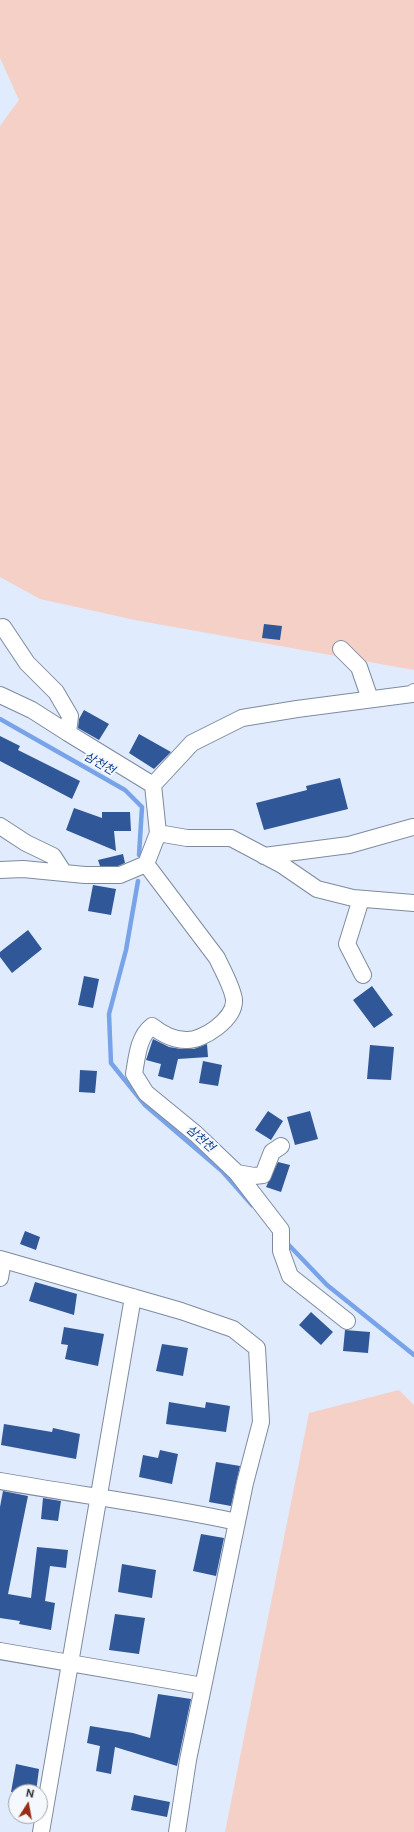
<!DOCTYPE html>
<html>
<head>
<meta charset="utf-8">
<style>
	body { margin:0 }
	#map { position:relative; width:414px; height:1832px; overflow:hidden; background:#e0ebfd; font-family:"DM Sans",sans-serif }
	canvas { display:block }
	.north { position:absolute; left:8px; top:1784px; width:40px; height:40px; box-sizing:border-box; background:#f5f8fc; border:1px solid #a3a7ad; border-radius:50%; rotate:11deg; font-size:11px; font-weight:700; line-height:16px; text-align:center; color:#292e37 }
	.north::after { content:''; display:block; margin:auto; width:14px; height:18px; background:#962e15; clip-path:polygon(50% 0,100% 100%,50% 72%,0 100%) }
</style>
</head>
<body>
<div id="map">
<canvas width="414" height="1832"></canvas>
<div class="north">N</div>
</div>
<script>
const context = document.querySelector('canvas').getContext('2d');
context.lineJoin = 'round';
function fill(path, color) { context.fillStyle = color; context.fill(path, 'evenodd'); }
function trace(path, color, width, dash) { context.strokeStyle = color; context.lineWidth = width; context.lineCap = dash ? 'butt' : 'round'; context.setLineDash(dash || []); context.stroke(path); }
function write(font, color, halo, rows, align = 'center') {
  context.font = font + ' "DM Sans","Noto Sans KR",sans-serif'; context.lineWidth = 4; context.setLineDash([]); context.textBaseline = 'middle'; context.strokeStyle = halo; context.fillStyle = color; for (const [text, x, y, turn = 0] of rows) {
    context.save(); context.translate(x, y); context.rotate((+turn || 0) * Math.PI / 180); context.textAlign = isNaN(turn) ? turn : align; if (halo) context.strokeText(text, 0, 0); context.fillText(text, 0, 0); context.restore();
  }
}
fill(new Path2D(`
	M0 0H414V670L135 620 40 599 0 577V126L19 100 0 58Z
	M399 1390 414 1405V1832H225L309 1413Z`), '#f4d0c7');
trace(new Path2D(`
	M0 719 125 790 142 807 139 855
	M138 881 126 950 109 1014 111 1063 145 1105 222 1171 252 1205
	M285 1241 327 1285 414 1355`), '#78a3e9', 4.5);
fill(new Path2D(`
	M264 624 282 626 280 640 262 638Z
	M84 710 109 724 99 740 78 728 79 719Z
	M139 734 171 752 154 769 129 753Z
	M0 736 20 746 18 750 80 781 72 799 0 761Z
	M340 778 348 809 264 830 256 803 307 790 306 786Z
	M74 808 102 818V812H130L131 831H114L116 851 66 830Z
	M123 854 125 863 118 866H100L98 860Z
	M93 885 116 889 111 915 88 911Z
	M28 930 42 949 12 973 0 957V952Z
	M84 976 99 979 93 1008 78 1005Z
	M372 986 393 1015 374 1028 353 1000Z
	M153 1039 169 1047 181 1049H194L207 1044 208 1057 178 1059 173 1080 158 1076 161 1064 146 1060Z
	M370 1045 394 1047 391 1080 367 1079Z
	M203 1061 222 1065 218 1086 199 1083Z
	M80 1070 97 1071 95 1093 79 1092Z
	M268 1111 283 1121 271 1140 255 1130Z
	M310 1111 318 1139 295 1145 287 1117Z
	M278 1162 290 1165 281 1192 266 1187Z
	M25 1231 40 1237 36 1250 20 1244Z
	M35 1282 77 1294 74 1315 29 1301Z
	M311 1312 333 1332 321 1345 299 1325Z
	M64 1327 104 1334 98 1366 65 1359 68 1345 61 1344Z
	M345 1330 370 1332 368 1353 343 1351Z
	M162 1344 188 1348 183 1376 156 1371Z
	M169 1402 205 1408 206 1402 230 1406 226 1432 166 1424Z
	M4 1424 52 1432 53 1428 80 1434 76 1459 1 1445Z
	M160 1450 178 1454 172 1484 139 1477 143 1455 158 1458Z
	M216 1462 240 1466 231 1506 209 1502Z
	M3 1491 28 1496 8 1594 31 1598 37 1547 68 1550 66 1568 50 1566 45 1601 55 1603 51 1630 19 1624 20 1621 0 1618V1507Z
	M43 1498 61 1501 58 1521 41 1519Z
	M201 1534 224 1538 216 1576 193 1571Z
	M122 1564 156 1570 152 1598 118 1592Z
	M115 1614 145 1618 139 1654 109 1650Z
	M158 1694 191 1699 177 1766 115 1747 111 1774 96 1771 100 1746 87 1743 90 1726 133 1733 150 1738Z
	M16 1764 39 1769 36 1792H11Z
	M134 1795 170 1802 167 1817 131 1810Z`), '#305797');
const minor = new Path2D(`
	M341 649 359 667 370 699
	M0 695 32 710 68 733
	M153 785 192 743 242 718 297 709 412 694 414 692
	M0 826 26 843 53 856 64 873
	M158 833 187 838H231L282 865 317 889 353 898 414 903
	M264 856 349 845 413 827
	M146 864 217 958C222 969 233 988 234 1000 235 1019 203 1041 186 1040 173 1040 162 1034 152 1026 138 1037 137 1057 134 1074L146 1093 196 1134 237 1173 281 1230V1251L290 1276 347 1321
	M0 870 23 869 85 875H120L146 864 158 833 153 785 68 733 70 716 56 692 27 663 3 627
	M361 899 347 944 363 975
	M237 1173 254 1176 263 1175 272 1152 281 1146
	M0 1259 181 1311 233 1329 257 1348 261 1422 245 1483 188 1760 177 1832
	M0 1278 3 1260
	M0 1481C79 1495 159 1505 237 1522
	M0 1651 203 1686
	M41 1832 133 1297`);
trace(minor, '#7e8b9f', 18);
trace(minor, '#fff', 16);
write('italic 12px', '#0b3e8e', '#f5f8fc', [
	["삼천천",99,764,30],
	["삼천천",200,1139,41]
]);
</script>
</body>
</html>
